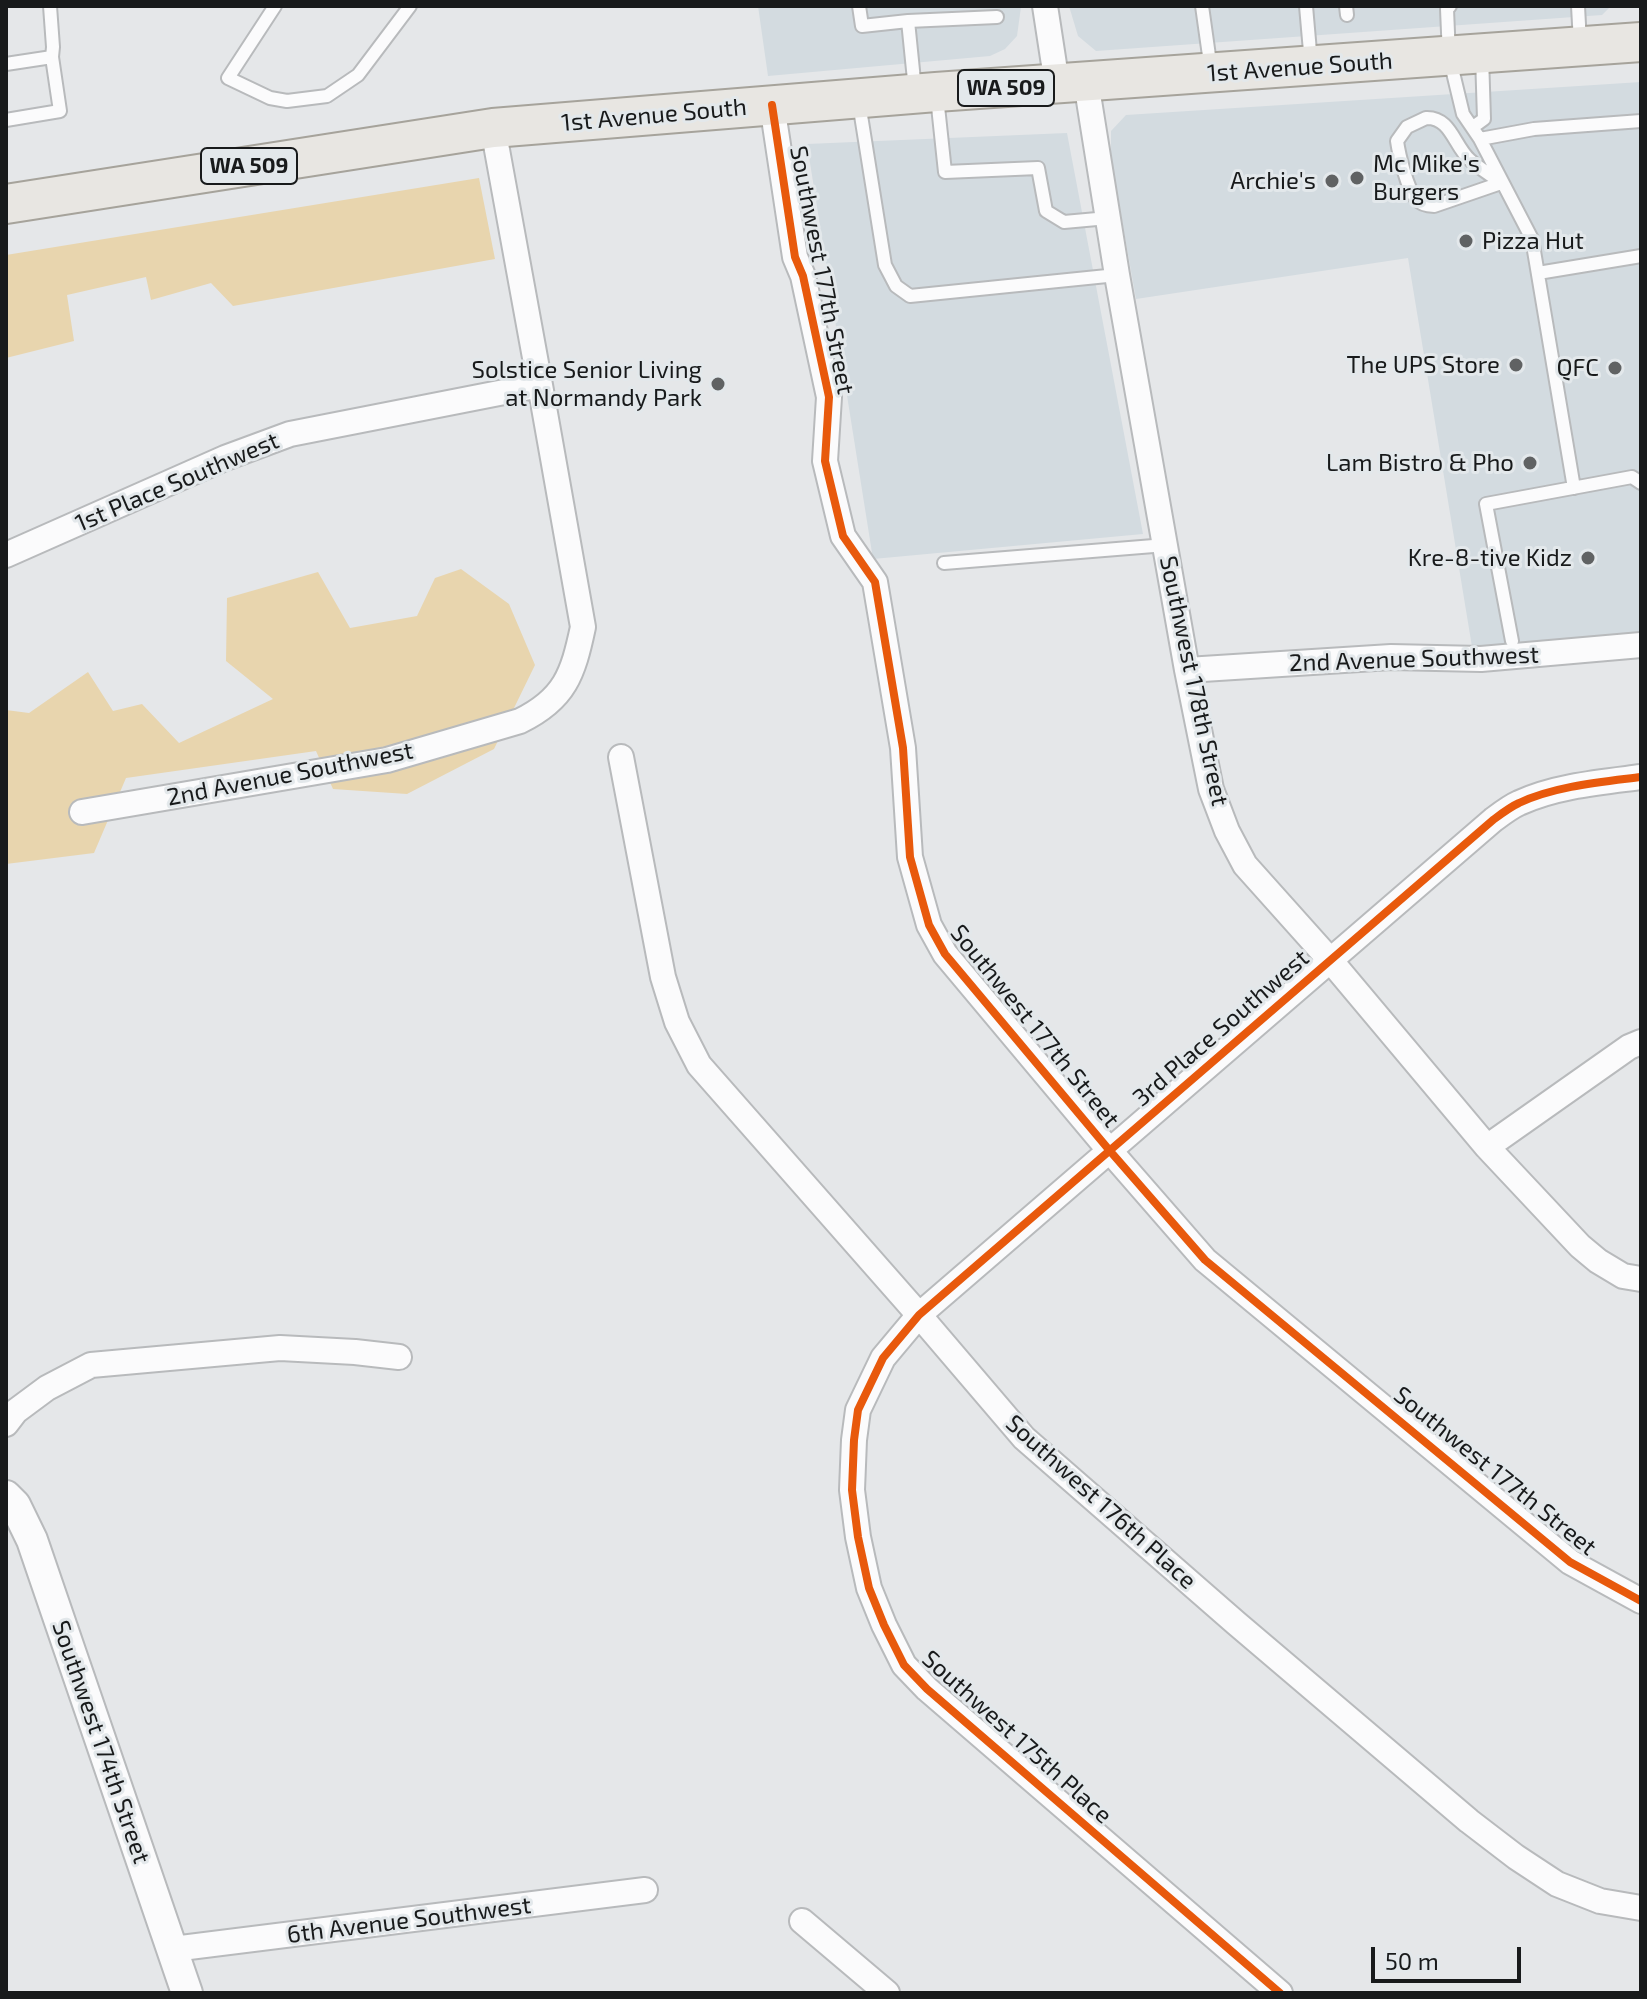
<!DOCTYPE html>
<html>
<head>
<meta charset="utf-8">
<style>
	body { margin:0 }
	#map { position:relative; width:1647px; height:1999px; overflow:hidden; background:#e5e7e9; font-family:"Exo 2",sans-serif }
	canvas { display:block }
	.frame { position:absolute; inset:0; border:8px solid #181a1b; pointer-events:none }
	.scale { position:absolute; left:1371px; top:1947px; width:150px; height:36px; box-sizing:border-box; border:4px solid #181a1b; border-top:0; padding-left:10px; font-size:24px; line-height:28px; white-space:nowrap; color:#181a1b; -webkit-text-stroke:6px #e3e8eb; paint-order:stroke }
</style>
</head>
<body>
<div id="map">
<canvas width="1647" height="1999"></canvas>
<div class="frame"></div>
<div class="scale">50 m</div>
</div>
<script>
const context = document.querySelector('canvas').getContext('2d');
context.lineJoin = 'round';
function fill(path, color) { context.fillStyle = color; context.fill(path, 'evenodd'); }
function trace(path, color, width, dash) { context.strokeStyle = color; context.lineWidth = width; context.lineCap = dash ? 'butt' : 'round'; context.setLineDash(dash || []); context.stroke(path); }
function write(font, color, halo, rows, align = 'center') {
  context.font = font + ' "Exo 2",sans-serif'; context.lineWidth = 6; context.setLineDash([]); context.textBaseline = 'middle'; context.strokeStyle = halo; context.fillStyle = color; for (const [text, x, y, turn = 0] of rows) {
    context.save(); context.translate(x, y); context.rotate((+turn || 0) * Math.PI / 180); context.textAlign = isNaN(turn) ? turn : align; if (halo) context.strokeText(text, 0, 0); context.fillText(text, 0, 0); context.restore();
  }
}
fill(new Path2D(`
	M758 6H1021V7L1017 36 1005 49 990 56 768 76Z
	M1069 6H1611L1602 15 1096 51 1078 36Z
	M1641 82V659L1475 665 1408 258 1136 299 1111 159V131L1126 115Z
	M1067 133 1143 534 873 559 807 144Z`), '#d3dbe0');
fill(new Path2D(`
	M479 178 495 259 233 306 211 283 151 300 146 277 67 295 74 341 6 358V255Z
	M461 569 509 604 535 665 494 749 407 794 333 789 316 751 126 778 94 853 6 864V710L29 713 88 672 113 711 142 704 179 743 273 699 226 661 227 598 318 572 350 628 417 616 435 578Z`), '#e8d5ae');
const service = new Path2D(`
	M275 6 228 78 270 98 287 101 327 96 358 75 410 6
	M859 6 862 26 908 21 915 90
	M1202 6 1211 70
	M1306 6 1311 63
	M1346 6 1347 15
	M1450 6 1447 9 1449 56 1463 114 1480 139 1532 239 1574 488
	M1578 6 1580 43
	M908 21 997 17
	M6 64 52 57
	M937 97 945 172 1038 168 1046 211 1064 222 1108 218
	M859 103 885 265 896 286 910 296 1117 275
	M1426 118C1451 117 1454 146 1470 160 1479 168 1491 175 1501 183L1434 206C1427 206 1421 205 1416 199 1407 188 1399 155 1397 141L1407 127Z
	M6 120 60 111 52 57 53 47 50 6
	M1473 127 1484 119 1482 56
	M1480 139 1534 129 1641 121
	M1538 273 1641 256
	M944 563 1166 545
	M1512 641 1486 504 1632 477 1641 483`);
const minor = new Path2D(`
	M1045 6 1057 84
	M1086 82 1117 275 1187 670 1211 789 1227 831 1245 865 1330 960 1487 1147 1580 1246 1598 1261 1623 1276 1641 1279
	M772 105 795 257 803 276 829 397 825 461 843 536 875 582 903 748 910 857 929 925 945 954 1110 1151 1205 1260 1570 1562 1641 1601
	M6 555 225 458 290 434 540 385
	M1187 670 1391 657 1481 659 1641 645
	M621 757 663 977 677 1022 699 1065 919 1315 1024 1438 1236 1623 1469 1821 1516 1857 1557 1884 1600 1901 1641 1908
	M82 812 387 760 520 721C565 699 573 674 583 627L540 385 493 128
	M1487 1147 1629 1047 1641 1042
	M6 1424 16 1411 47 1388 91 1365 280 1348 355 1352 399 1357
	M802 1921 887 1993
	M173 1949 645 1890
	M1280 1993 927 1689 904 1665 884 1625 869 1588 858 1537 852 1490 854 1440 858 1410 883 1358 919 1315 1493 820C1501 814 1510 807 1519 803 1555 786 1602 782 1641 777`);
const tertiary = new Path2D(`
	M6 1496 15 1505 32 1540 187 1993`);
const primary = new Path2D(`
	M6 204 493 128 936 92 1641 42`);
trace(service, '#b8babc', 16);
trace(minor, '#b8babc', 28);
trace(tertiary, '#b8babc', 34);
trace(primary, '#a6a39b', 42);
trace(service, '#fbfbfc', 12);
trace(minor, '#fbfbfc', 24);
trace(tertiary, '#fbfbfc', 30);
trace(primary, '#e8e6e2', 38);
trace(new Path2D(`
	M772 105 795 257 803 276 829 397 825 461 843 536 875 582 903 748 910 857 929 925 945 954 1110 1151 1205 1260 1570 1562 1641 1601
	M1280 1993 927 1689 904 1665 884 1625 869 1588 858 1537 852 1490 854 1440 858 1410 883 1358 919 1315 1493 820C1501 814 1510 807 1519 803 1555 786 1602 782 1641 777`), '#e8590c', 8);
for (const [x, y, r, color] of [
	[1357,178,8,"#606263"],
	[1332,181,8,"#606263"],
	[1466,241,8,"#606263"],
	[1516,365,8,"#606263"],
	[1615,368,8,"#606263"],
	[718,384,8,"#606263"],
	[1530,463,8,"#606263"],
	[1588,558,8,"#606263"]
]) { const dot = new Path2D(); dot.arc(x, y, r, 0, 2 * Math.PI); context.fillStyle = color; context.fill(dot); trace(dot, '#e3e8eb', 3); }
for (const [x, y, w] of [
	[1006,88,96],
	[249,166,96]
]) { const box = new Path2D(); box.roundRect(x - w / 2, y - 18, w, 36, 6); context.fillStyle = '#e3e8eb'; context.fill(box); trace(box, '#181a1b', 2); }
write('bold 22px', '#181a1b', null, [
	["WA 509",1006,88],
	["WA 509",249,166]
]);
write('24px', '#181a1b', '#e3e8eb', [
	["1st Avenue South",1300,67,-4],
	["1st Avenue South",654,115,-5],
	["Southwest 177th Street",822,270,79],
	["1st Place Southwest",177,482,-23],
	["2nd Avenue Southwest",1414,659,-2],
	["Southwest 178th Street",1194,681,78],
	["2nd Avenue Southwest",290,774,-11],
	["Southwest 177th Street",1035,1026,51],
	["3rd Place Southwest",1221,1028,-41],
	["Southwest 177th Street",1495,1471,39],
	["Southwest 176th Place",1101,1502,42],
	["Southwest 175th Place",1017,1737,42],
	["Southwest 174th Street",101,1742,71],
	["6th Avenue Southwest",409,1920,-7]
]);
write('24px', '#181a1b', '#e3e8eb', [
	["Mc Mike's",1373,164,"left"],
	["Burgers",1373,192,"left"],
	["Archie's",1316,181],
	["Pizza Hut",1482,241,"left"],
	["The UPS Store",1500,365],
	["QFC",1599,368],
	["Solstice Senior Living",702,370],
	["at Normandy Park",702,398],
	["Lam Bistro & Pho",1514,463],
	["Kre-8-tive Kidz",1572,558]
], 'right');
</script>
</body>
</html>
